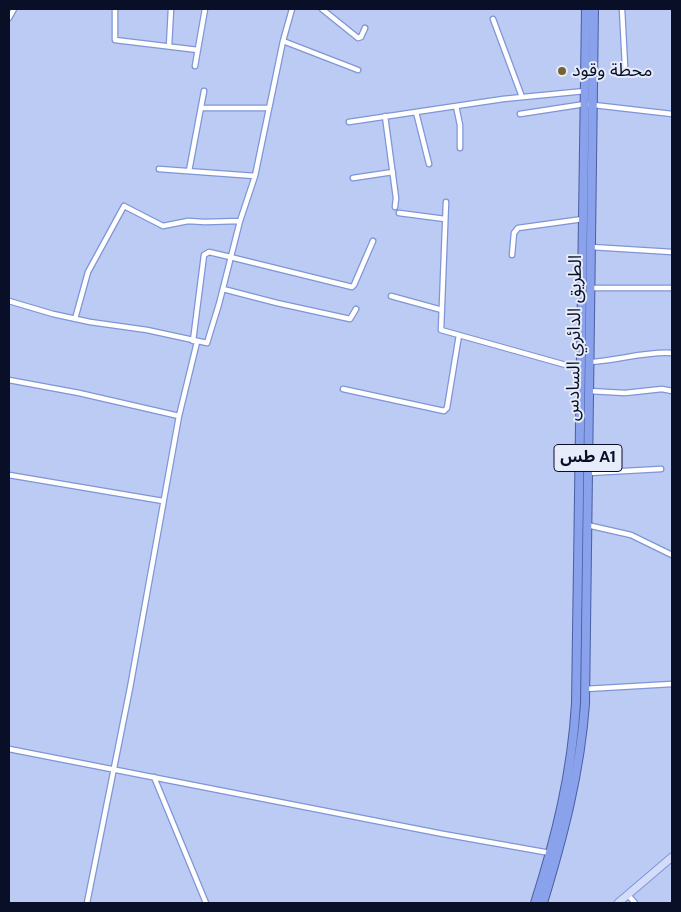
<!DOCTYPE html>
<html>
<head>
<meta charset="utf-8">
<style>
	body { margin:0 }
	#map { position:relative; width:681px; height:912px; overflow:hidden; background:#bbcbf3; font-family:"DM Sans",sans-serif }
	canvas { display:block }
	.frame { position:absolute; inset:0; border:10px solid #090f27; pointer-events:none }
</style>
</head>
<body>
<div id="map">
<canvas width="681" height="912"></canvas>
<div class="frame"></div>
</div>
<script>
const context = document.querySelector('canvas').getContext('2d');
context.lineJoin = 'round';
function trace(path, color, width, dash) { context.strokeStyle = color; context.lineWidth = width; context.lineCap = dash ? 'butt' : 'round'; context.setLineDash(dash || []); context.stroke(path); }
function write(font, color, halo, rows, align = 'center') {
  context.font = font + ' "DM Sans","Noto Sans Arabic",sans-serif'; context.lineWidth = 4; context.setLineDash([]); context.textBaseline = 'middle'; context.strokeStyle = halo; context.fillStyle = color; for (const [text, x, y, turn = 0] of rows) {
    context.save(); context.translate(x, y); context.rotate((+turn || 0) * Math.PI / 180); context.textAlign = isNaN(turn) ? turn : align; if (halo) context.strokeText(text, 0, 0); context.fillText(text, 0, 0); context.restore();
  }
}
const minor = new Path2D(`
	M115 9V40L198 50
	M322 9 358 38 361 37 365 28
	M622 9 625 66
	M9 18 14 9
	M493 19 522 97
	M283 41 358 70
	M169 46 171 9
	M195 66 205 9
	M456 106 460 125V148
	M201 108H268
	M416 112 429 164
	M520 114 585 104 672 114
	M385 116 396 198 395 207
	M349 122 503 99 585 91
	M159 169 255 176
	M189 171 204 91
	M353 178 393 172
	M446 202 441 330 580 369
	M399 213 445 219
	M591 247 672 252
	M512 255 514 233 518 228 583 219
	M591 288H672
	M223 289 277 303 350 319 356 309
	M391 296 442 310
	M9 301 53 314 90 322 147 330 207 343 219 304 240 221 255 176 283 41 292 9
	M75 319 88 272 124 206 163 226 188 221 205 222 240 221
	M193 341 204 255 209 252 226 256 352 287 354 285 373 241
	M589 362C617 361 645 351 672 353
	M9 380 79 393 179 416
	M343 389 444 411 447 408 459 335
	M589 391 625 393 662 389 672 391
	M588 473 661 469
	M9 475 163 501
	M587 525 631 535 672 555
	M585 689 672 684
	M9 749 443 834 550 853
	M154 777 206 903
	M628 895 635 903
	M87 903 130 688 179 416 197 342`);
const secondary = new Path2D(`
	M618 903 672 857`);
const trunk = new Path2D(`
	M535 903C556 837 572 773 576 703L586 9
	M543 903C563 837 580 773 585 704L594 9`);
trace(minor, '#7f95d6', 7);
trace(secondary, '#7f95d6', 9);
trace(trunk, '#4a5fa3', 10);
trace(minor, '#fff', 4.5);
trace(secondary, '#d3dcf8', 7);
trace(trunk, '#8aa2eb', 8);
for (const [x, y, r, color] of [
	[562,71,5,"#766331"]
]) { const dot = new Path2D(); dot.arc(x, y, r, 0, 2 * Math.PI); context.fillStyle = color; context.fill(dot); trace(dot, '#e6ecfa', 2); }
for (const [x, y, w] of [
	[588,458,68]
]) { const box = new Path2D(); box.roundRect(x - w / 2, y - 13.5, w, 27, 4); context.fillStyle = '#e6ecfa'; context.fill(box); trace(box, '#090f27', 1); }
write('bold 16px', '#090f27', null, [
	["طس A1",588,458]
]);
write('18px', '#090f27', '#e6ecfa', [
	["محطة وقود",572,71]
], 'left');
write('18px', '#090f27', '#e6ecfa', [
	["الطريق الدائري السادس",575,338,-89]
]);
</script>
</body>
</html>
